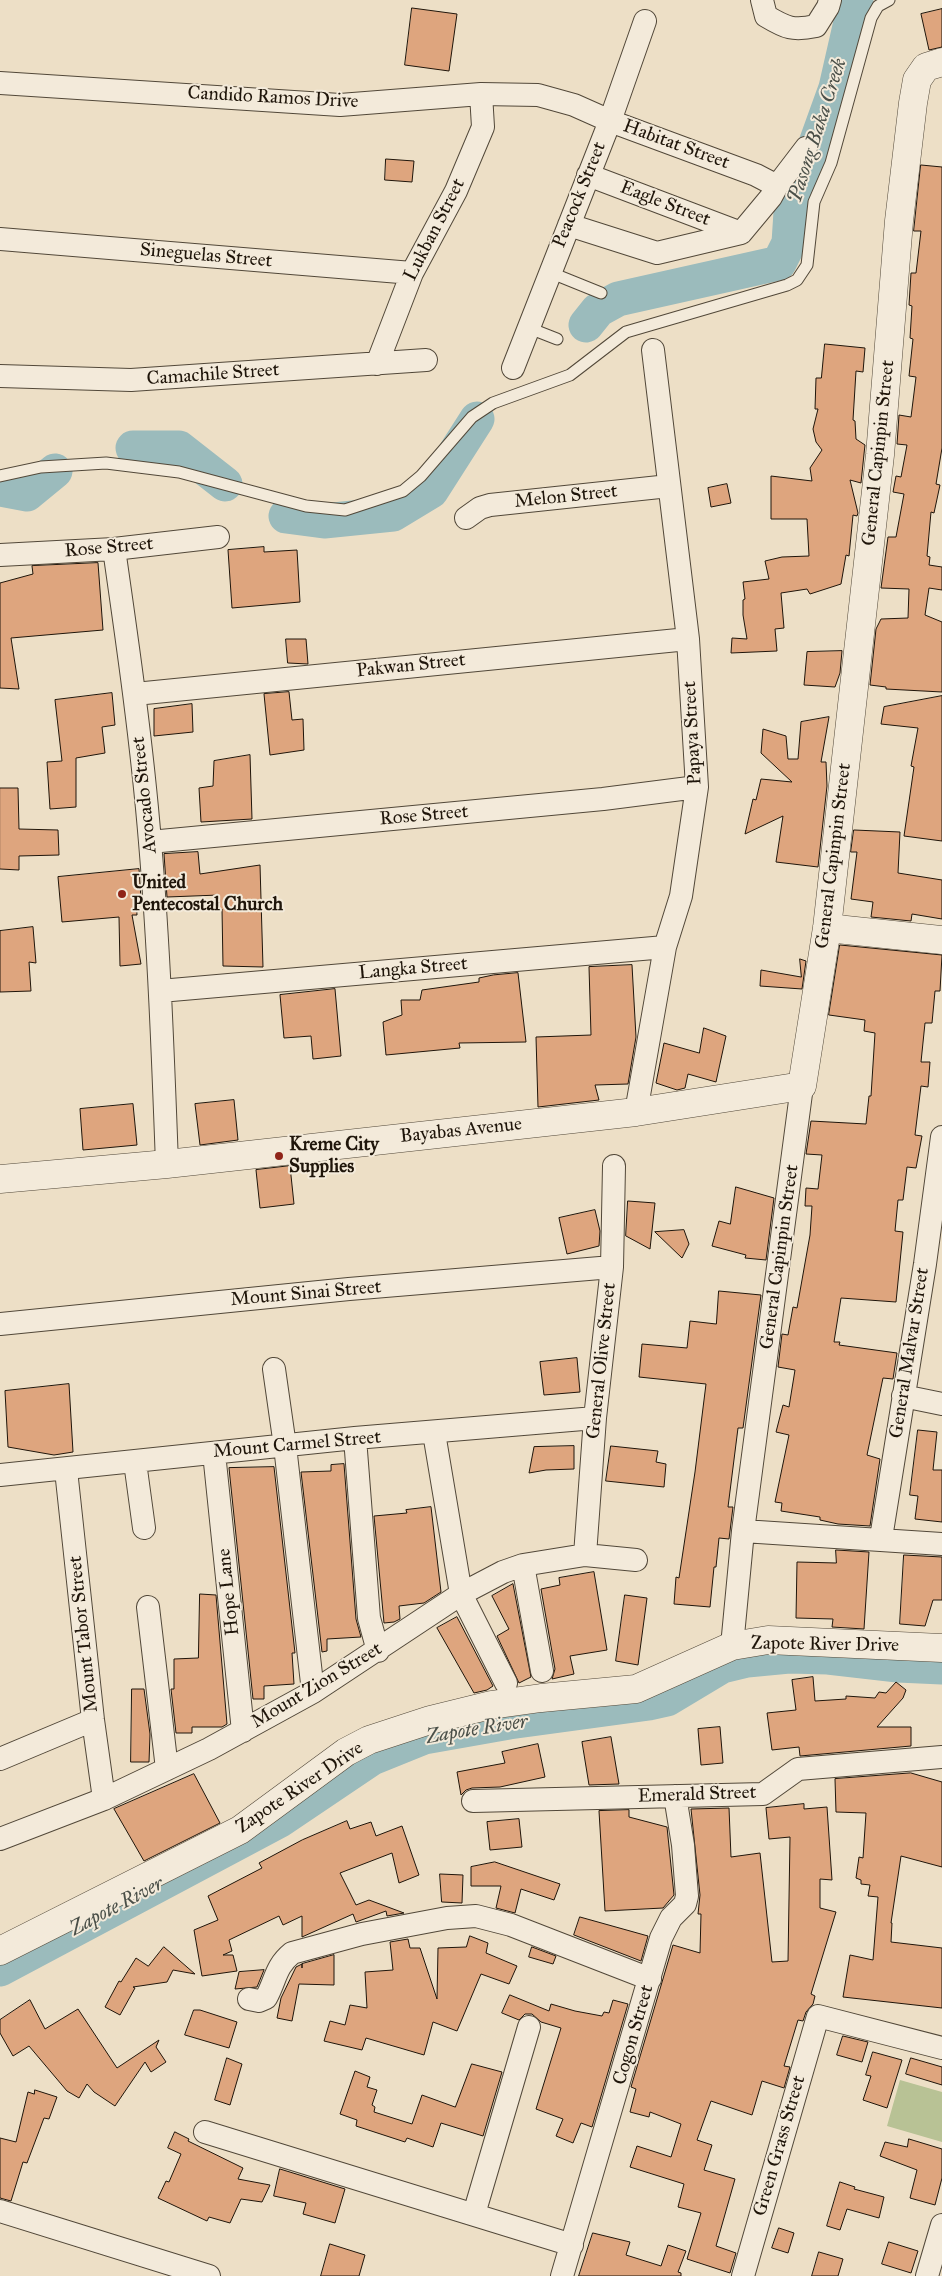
<!DOCTYPE html>
<html>
<head>
<meta charset="utf-8">
<style>
	body { margin:0 }
	canvas { display:block; background:#eddfc6 }
</style>
</head>
<body>
<canvas width="942" height="2276"></canvas>
<script>
const context = document.querySelector('canvas').getContext('2d');
context.lineJoin = 'round';
function fill(path, color) { context.fillStyle = color; context.fill(path, 'evenodd'); }
function trace(path, color, width, dash) { context.strokeStyle = color; context.lineWidth = width; context.lineCap = dash ? 'butt' : 'round'; context.setLineDash(dash || []); context.stroke(path); }
function write(font, color, halo, rows, align = 'center') {
  context.font = font + ' "IM FELL Great Primer",serif'; context.lineWidth = 4; context.setLineDash([]); context.textBaseline = 'middle'; context.strokeStyle = halo; context.fillStyle = color; for (const [text, x, y, turn = 0] of rows) {
    context.save(); context.translate(x, y); context.rotate((+turn || 0) * Math.PI / 180); context.textAlign = isNaN(turn) ? turn : align; if (halo) context.strokeText(text, 0, 0); context.fillText(text, 0, 0); context.restore();
  }
}
fill(new Path2D(`
	M900 2080 942 2092V2142L887 2126Z`), '#b8c295');
trace(new Path2D(`
	M586 325 598 310 618 299 779 263 789 243 792 197 814 149 836 88 856 0
	M133 448H179L225 484
	M0 489 27 494 55 471
	M286 516 324 521 393 514 431 491 477 419
	M0 1969 280 1820 372 1758 424 1737 509 1722 649 1703 667 1699 722 1666 747 1660 789 1656 828 1657 898 1665 942 1667`), '#9bbbbc', 35);
const building = new Path2D(`
	M412 8 457 14 449 71 405 65Z
	M942 9V47L929 50 921 14Z
	M386 159 414 161 412 182 385 180Z
	M921 165 942 167V448L936 484 940 485 934 513 931 512 927 556 930 557 929 565 942 567V590L929 588 925 615 942 622V692L886 689V687L870 685 876 629 881 619 908 618 909 589 881 588 888 537H896L904 494 893 492 896 476 901 477 907 445 897 444 899 415 911 417 916 377 909 376 913 339 910 338 912 306 909 305 911 273H916L921 231H914Z
	M825 344 865 348 863 372 856 371 853 420 855 421 856 439 865 445 864 454 861 483 850 480 858 513 857 516 853 515 849 556 846 555 841 584 810 594 807 589 781 593 784 628 775 629 777 651 731 653 732 638 747 639 743 615V600L745 599 743 582 769 579 765 561 782 557 809 556 807 519H771V476L812 481 810 468 822 450 816 442 813 429 818 409H815L816 378H821Z
	M727 484 731 503 711 507 708 488Z
	M264 547V552L297 550 300 602 232 608 228 550Z
	M98 563 103 630 11 638 19 689 0 688V583L33 574 32 566Z
	M286 639H306L308 664 288 663Z
	M842 651 840 673 835 687 804 685 807 652Z
	M289 692 292 720 303 719 304 750 270 755 264 694Z
	M112 693 115 725 102 727 105 753 76 758V807L50 809 47 762 62 761 55 700Z
	M942 696V841L904 836 914 767 911 766 918 728 881 724 884 707Z
	M192 704 193 732 154 736V709Z
	M829 717 821 762H826L827 786 818 867 776 862 783 816 745 834 753 799 756 800 761 779 792 782 761 753 763 729 786 736 788 759H798L801 722Z
	M250 755 252 819 201 822 199 788 213 786 214 761Z
	M0 788H18L19 829 58 830 59 855 19 856V870L0 869Z
	M854 830 900 832 898 873 942 880V919L912 914 911 921 871 917 873 902 851 899 857 852H851Z
	M198 852 200 874 260 865 263 967 223 966 222 909H219V895L167 897 164 854Z
	M139 869 141 899H136L137 915H132L141 964 120 966 119 917 62 922 58 877Z
	M33 927 36 963 29 962 31 991 0 992V931Z
	M840 945 942 955 940 991H935L932 1023H925L921 1062H930L928 1087 921 1086 915 1135 922 1136 916 1168 907 1167 903 1200H898L895 1231 903 1232 896 1302 841 1298 834 1342H840L839 1345 897 1353 893 1379 883 1378 867 1455 880 1459 870 1526 838 1524 820 1520V1517L781 1511 782 1503 775 1502 789 1435 776 1432 783 1405 789 1407 795 1370 778 1367 782 1334 788 1335 793 1307 797 1308 810 1235 812 1206H805L806 1188 818 1189 822 1155 806 1154 811 1121 866 1124 869 1096H871L875 1033 864 1031 865 1020 829 1015Z
	M800 959 806 961 802 989 760 986 761 970 801 977Z
	M632 965 636 1037 628 1084 595 1085 599 1100 538 1107 536 1037 591 1035 589 967Z
	M518 973 526 1042 459 1043 460 1048 386 1055 383 1022 402 1015 401 1000H420L422 990 479 982V978L493 975Z
	M335 989 341 1056 313 1059 311 1036 284 1038 280 995Z
	M704 1028 726 1036 716 1082 688 1074 685 1088 677 1090 656 1083 664 1043 699 1053Z
	M234 1100 238 1140 200 1145 195 1104Z
	M133 1104 137 1145 83 1150 80 1109Z
	M290 1166 294 1204 260 1208 256 1170Z
	M736 1187 774 1198 766 1260 745 1258 746 1255 712 1246 719 1221 730 1224Z
	M628 1201 655 1203 650 1249 626 1236Z
	M595 1210 600 1231 599 1246 567 1254 559 1218Z
	M684 1230 689 1244 682 1258 655 1232Z
	M719 1291 761 1295 743 1428H738L728 1507H733L729 1539 719 1538 716 1567H714L710 1607 674 1604 676 1577 679 1578 695 1472 706 1384 639 1377 642 1344 687 1348 690 1321 716 1324Z
	M577 1358 580 1392 544 1395 540 1362Z
	M69 1384 73 1452 54 1455 8 1447 5 1391Z
	M918 1430 937 1432 933 1470H942V1522L915 1519 918 1496 910 1495Z
	M574 1446V1469L546 1470 529 1473 534 1447Z
	M611 1446 658 1451 656 1462 666 1464 664 1487 606 1481Z
	M344 1464 356 1619 361 1637 327 1639V1651L322 1652 301 1472 331 1471V1465Z
	M274 1467 295 1653H292L294 1684 264 1686V1699H253L229 1468Z
	M431 1507 441 1592 424 1603 399 1606 400 1619 394 1622 384 1623 374 1516 407 1513 406 1510Z
	M836 1550 869 1552 864 1629 832 1627 833 1619 796 1618 797 1562 836 1563Z
	M904 1555 942 1557V1600H933L925 1626 900 1624Z
	M594 1572 607 1650 570 1656 574 1674 552 1679 555 1669 541 1589 560 1585 559 1578Z
	M513 1584 531 1677 519 1683 497 1636 509 1629 492 1596Z
	M200 1594 216 1595 227 1724 222 1727H192V1733H176L171 1689H174V1659L198 1658Z
	M625 1595 647 1598 638 1665 616 1661Z
	M457 1617 493 1686 487 1690 474 1693 437 1628Z
	M813 1677 815 1701 846 1699V1696L875 1698 879 1692 886 1693 896 1682 906 1690 903 1698 877 1727H911V1746L800 1756 799 1747 772 1750 767 1713 796 1710 792 1680Z
	M132 1689H144L150 1734 149 1762H131Z
	M720 1727 723 1763 701 1765 698 1729Z
	M611 1737 619 1784 589 1785 582 1742Z
	M538 1744 545 1777 500 1787 472 1788 466 1790 461 1795 457 1772 505 1763 502 1752Z
	M911 1773 942 1782V1867L901 1856 891 1923H892L891 1942 942 1948V2008L843 1997 850 1955 873 1960 878 1897 868 1896 870 1885 861 1884V1880L856 1878 859 1857 863 1858 866 1813 836 1812 835 1779Z
	M194 1774 220 1823 144 1861 114 1809Z
	M804 1804V1809L827 1807 832 1880 820 1879V1908L836 1912 811 1994 815 1996 813 2004 806 2012 803 2021 798 2020 784 2066 790 2067 784 2088 762 2081 752 2115 711 2101 697 2140 712 2145 704 2170 735 2179 716 2246 736 2253 730 2273 687 2259 701 2213 678 2207 684 2184 630 2167 637 2146 671 2157 681 2124 650 2112 649 2117 630 2112 636 2089 631 2087 673 1945 700 1953 701 1914H698L700 1895 691 1809 729 1808 731 1857 760 1853 772 1962 788 1961 790 1837 769 1839 766 1808Z
	M629 1810V1817L667 1827 674 1895 663 1908 605 1911 599 1811Z
	M519 1819 522 1847 490 1850 487 1822Z
	M347 1821 350 1829 371 1822 376 1836 402 1826 419 1875 399 1883 392 1853 340 1873 356 1905 369 1900 404 1913 387 1916 386 1911 356 1922 353 1914 302 1937V1916L283 1925 279 1916 229 1940 232 1951 223 1955H233L237 1971 202 1976 194 1930 218 1920 208 1896 262 1868 259 1863 302 1840Z
	M495 1862 560 1884 554 1900 521 1889 515 1913 496 1908 501 1886H471V1867Z
	M440 1874 463 1875 462 1903 442 1902Z
	M580 1917 648 1936 641 1961 574 1935Z
	M470 1936 488 1943 486 1953 517 1966 509 1984 481 1974 457 2031 433 2022 424 2055 366 2038 362 2050 324 2041 330 2021 345 2025 350 2005 367 2008 365 1972 393 1970 390 1942 408 1939 410 1948H420L437 1999 438 1948 466 1947Z
	M164 1947 195 1974 173 1970 167 1982 133 1987 135 1988 120 2015 105 2007 119 1981 121 1982 136 1958 148 1966Z
	M532 1947 556 1956 553 1964 529 1957Z
	M334 1955V1985L299 1984 292 2021 277 2018 281 1998 296 1967 302 1964V1968V1964Z
	M264 1970 257 1987 235 1989 239 1972Z
	M510 1995 549 2011 551 2004 575 2011 602 2016 604 2012 609 2013 613 2000 628 2004 592 2127 581 2123 573 2143 556 2136 563 2119 536 2109 561 2028 541 2022 532 2014H525L519 2020 502 2013Z
	M30 2000 45 2029 78 2009 117 2068 159 2040 156 2047 166 2062 151 2072 145 2062 115 2106 94 2092 87 2084 79 2098 67 2091 29 2046 13 2056 0 2033V2020Z
	M194 2010H200L237 2022 229 2048 185 2035Z
	M843 2036 868 2042 862 2062 837 2055Z
	M873 2052 902 2060 887 2108 863 2100 871 2076 866 2075Z
	M227 2058 242 2064 230 2105 215 2100Z
	M911 2058 942 2067V2085L906 2074Z
	M472 2064 502 2072 483 2136 441 2123 433 2147 407 2138 405 2142 356 2126 357 2120 340 2114 355 2071 370 2077 367 2087 377 2090 372 2105 375 2107 374 2112 412 2124 422 2095 455 2107Z
	M35 2090 57 2097 49 2119 44 2118 27 2163 23 2162 11 2201 0 2198V2138L16 2142 28 2092 34 2094Z
	M175 2132 189 2139 188 2141 243 2168 238 2179 270 2185 262 2202 241 2199 230 2223 209 2217 207 2221 158 2198 166 2181 169 2182 181 2154 168 2148Z
	M909 2139 942 2149V2178L935 2205 910 2198 917 2170 880 2156 885 2142 907 2147Z
	M280 2169 345 2189 335 2223 303 2214 306 2203 274 2196Z
	M840 2182 855 2187 854 2189 884 2197 879 2218 847 2209 840 2230 827 2226Z
	M779 2228 794 2233 788 2253 772 2248Z
	M593 2233 630 2242 626 2255 661 2266 668 2245 686 2251 678 2272 681 2273V2276H579Z
	M889 2242 918 2251 911 2273 882 2264Z
	M330 2244 365 2255 359 2276H321Z
	M819 2252 843 2259 838 2276H812Z`);
fill(building, '#dea57e');
trace(building, '#1f150a', 1);
const service = new Path2D(`
	M549 272 601 293
	M529 328 557 339
	M0 476 41 467 106 463 179 472 306 506 345 510 403 491 421 476 472 417 493 403 570 375 626 332 787 285 797 280 807 265 814 202 831 163 871 18 878 6 889 0`);
const minor = new Path2D(`
	M762 0 766 16C786 28 793 31 816 26L828 7 830 0
	M0 83 340 105 481 94 538 95 574 105 610 121 756 175 777 186
	M588 175 741 233
	M569 225 657 253 741 233 771 197 777 186 806 148
	M0 239 412 273
	M377 364 412 273 456 191 483 127 481 94
	M513 368 610 121 645 21
	M0 376 131 380 426 360
	M466 518 480 508 490 505 669 486
	M114 549C128 646 142 744 150 842 159 949 163 1056 167 1164
	M0 555 114 549 218 537
	M135 694 688 639
	M150 842 603 799 697 787
	M160 991 665 947
	M636 1112 665 947 681 896 697 787 688 639 653 350
	M0 1324 349 1289 612 1267
	M274 1369 285 1446 313 1692
	M903 1396 942 1404
	M434 1433 461 1594 506 1683
	M355 1438 369 1618 378 1651
	M214 1453 243 1731
	M135 1462 144 1528
	M66 1470 93 1720 104 1799
	M0 1475 355 1438 595 1418
	M743 1531 942 1544
	M881 1538 925 1264 942 1137
	M585 1555 595 1418 612 1267 614 1166
	M523 1565 542 1671
	M148 1607 167 1769
	M732 1646 743 1531 802 1086
	M0 1759 93 1720
	M473 1801 763 1794 798 1769 942 1757
	M0 1839 104 1799 209 1749 313 1692 461 1594 503 1572 523 1565 585 1555 636 1560
	M249 1999 259 2001 266 1998C276 1980 275 1967 292 1953L362 1934 447 1918 476 1916 511 1925 650 1979
	M205 2132 572 2245
	M0 2211 209 2276
	M474 2214 529 2027
	M562 2276 661 1938 671 1918 685 1904 687 1896 683 1845 675 1796
	M743 2276 818 2016 942 2048
	M927 2276 942 2225`);
const tertiary = new Path2D(`
	M827 928 942 940
	M0 1179 167 1164 636 1112 802 1086 827 928 880 455 899 221 913 103 917 80 926 67 942 62
	M0 1951 240 1830 346 1752 369 1740 430 1720 491 1705 541 1698 636 1689 732 1646 768 1640 942 1648`);
trace(service, '#524839', 13);
trace(minor, '#524839', 24);
trace(tertiary, '#524839', 29);
trace(service, '#f3eada', 11);
trace(minor, '#f3eada', 22);
trace(tertiary, '#f3eada', 28);
for (const [x, y, r, color] of [
	[122,894,5,"#8f2418"],
	[279,1156,5,"#8f2418"]
]) { const dot = new Path2D(); dot.arc(x, y, r, 0, 2 * Math.PI); context.fillStyle = color; context.fill(dot); trace(dot, '#f3eada', 2); }
write('19px', '#1f150a', '#f3eada', [
	["Candido Ramos Drive",273,98,3],
	["Habitat Street",676,145,20],
	["Peacock Street",580,195,-68],
	["Eagle Street",665,204,21],
	["Lukban Street",435,230,-63],
	["Sineguelas Street",206,256,5],
	["Camachile Street",213,375,-4],
	["General Capinpin Street",879,453,-84],
	["Melon Street",566,497,-6],
	["Rose Street",109,548,-5],
	["Pakwan Street",411,666,-6],
	["Papaya Street",693,733,-93],
	["Avocado Street",145,795,-96],
	["Rose Street",424,816,-5],
	["General Capinpin Street",834,856,-83],
	["Langka Street",413,969,-5],
	["Bayabas Avenue",461,1131,-6],
	["General Capinpin Street",780,1257,-82],
	["Mount Sinai Street",306,1294,-5],
	["General Malvar Street",910,1353,-81],
	["General Olive Street",602,1361,-84],
	["Mount Carmel Street",297,1445,-5],
	["Hope Lane",229,1592,-96],
	["Mount Tabor Street",84,1634,-96],
	["Zapote River Drive",825,1645,1],
	["Mount Zion Street",317,1686,-31],
	["Zapote River Drive",300,1788,-34],
	["Emerald Street",697,1795,-2],
	["Cogon Street",634,2035,-74],
	["Green Grass Street",780,2146,-74]
]);
write('bold 19px', '#1f150a', '#f3eada', [
	["United",132,883],
	["Pentecostal Church",132,905],
	["Kreme City",289,1145],
	["Supplies",289,1167]
], 'left');
write('italic 20px', '#4a4f48', '#f3eada', [
	["Pasong Baka Creek",818,131,-72],
	["Zapote River",477,1730,-9],
	["Zapote River",117,1907,-28]
]);
</script>
</body>
</html>
